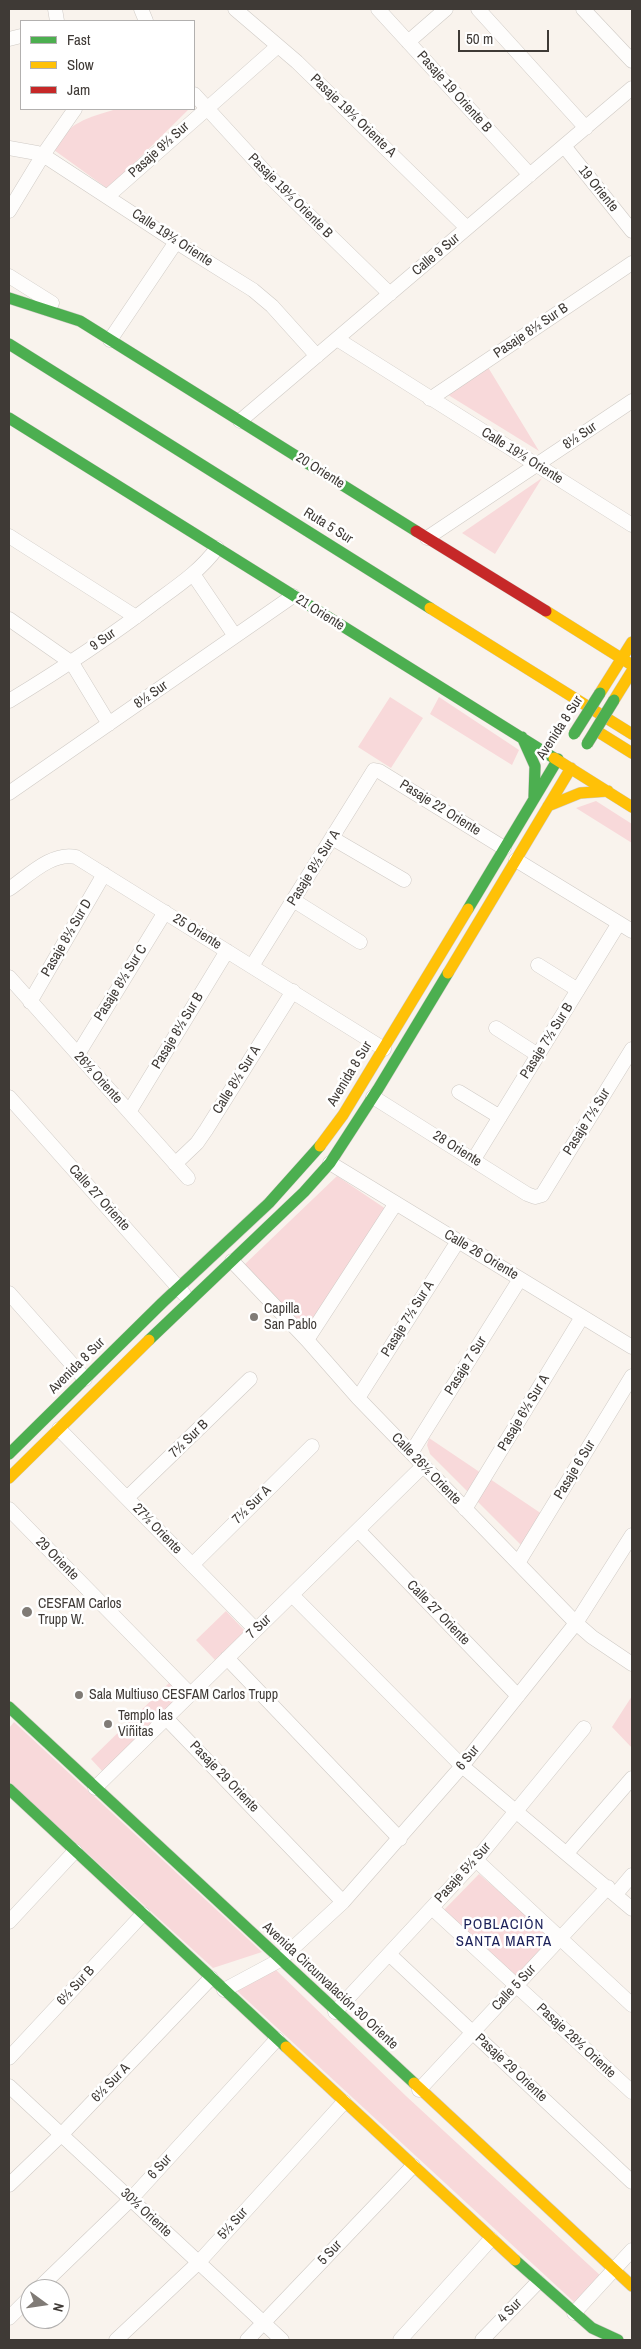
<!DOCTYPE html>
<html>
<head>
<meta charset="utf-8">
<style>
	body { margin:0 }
	#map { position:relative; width:641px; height:2349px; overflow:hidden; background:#f9f3ed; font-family:"Archivo Narrow",sans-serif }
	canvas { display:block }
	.frame { position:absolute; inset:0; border:10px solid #3f3a36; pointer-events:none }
	.legend { position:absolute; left:20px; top:20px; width:175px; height:90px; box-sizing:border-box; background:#fff; border:1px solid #b2b0af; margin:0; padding:6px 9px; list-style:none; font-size:15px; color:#3f3a36 }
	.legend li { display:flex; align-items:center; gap:10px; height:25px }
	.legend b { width:25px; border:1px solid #b2b0af }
	.north { position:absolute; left:20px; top:2279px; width:50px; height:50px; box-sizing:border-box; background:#fff; border:1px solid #b2b0af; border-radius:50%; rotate:104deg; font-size:14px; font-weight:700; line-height:20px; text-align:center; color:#3f3a36 }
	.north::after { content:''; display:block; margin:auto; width:18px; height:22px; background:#807b76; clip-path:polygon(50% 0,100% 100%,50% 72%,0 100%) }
	.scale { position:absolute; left:458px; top:30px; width:91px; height:22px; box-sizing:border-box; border:2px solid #3f3a36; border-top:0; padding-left:6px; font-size:15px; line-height:18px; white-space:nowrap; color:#3f3a36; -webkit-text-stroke:4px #fff; paint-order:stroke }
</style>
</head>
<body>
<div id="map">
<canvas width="641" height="2349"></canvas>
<div class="frame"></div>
<ul class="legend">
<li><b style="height:6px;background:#4caf50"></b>Fast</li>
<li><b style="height:6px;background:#ffc107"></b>Slow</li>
<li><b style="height:6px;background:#c62828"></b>Jam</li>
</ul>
<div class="north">N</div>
<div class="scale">50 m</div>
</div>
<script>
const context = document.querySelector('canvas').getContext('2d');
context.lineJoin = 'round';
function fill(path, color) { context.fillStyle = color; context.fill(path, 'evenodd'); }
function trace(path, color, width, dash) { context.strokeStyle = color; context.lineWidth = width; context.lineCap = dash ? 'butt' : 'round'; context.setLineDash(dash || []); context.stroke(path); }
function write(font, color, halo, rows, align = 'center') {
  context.font = font + ' "Archivo Narrow",sans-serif'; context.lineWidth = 5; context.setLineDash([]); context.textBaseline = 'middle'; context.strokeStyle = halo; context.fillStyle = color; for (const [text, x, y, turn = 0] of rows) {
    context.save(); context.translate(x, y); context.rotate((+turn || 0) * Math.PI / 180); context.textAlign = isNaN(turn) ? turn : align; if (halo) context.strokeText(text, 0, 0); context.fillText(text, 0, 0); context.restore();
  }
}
fill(new Path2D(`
	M116 109H189L108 189 54 150C67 122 88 118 116 109Z
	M486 364 539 451 445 393Z
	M542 478 495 554 462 533Z
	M390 697 423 718 391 768 358 747Z
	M439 697 519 750 512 765 430 714Z
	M596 801 632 824V843L576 808Z
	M337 1176 386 1209 307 1330 244 1265Z
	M429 1438 542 1514 522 1546 430 1454 427 1445Z
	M226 1611 245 1631 215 1660 196 1640Z
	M169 1683 184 1698 104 1773 91 1759Z
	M632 1696V1748L612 1727Z
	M14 1722 262 1952 213 1968 9 1782V1728Z
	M479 1874 553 1938 515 1978 443 1911Z
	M275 1969 406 2096 602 2277 574 2302 236 1990Z`), '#f8d9da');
const street = new Path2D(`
	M55 9 57 21
	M141 9 146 21
	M235 9 297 62 467 228
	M378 9 530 175
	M478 9 586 128
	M583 9 632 61
	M9 39 21 36
	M408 42 446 9
	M194 94 270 177 390 294
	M564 146 632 231
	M9 148 37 153 49 159 176 242 253 290 272 306 317 356
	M108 196 278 46
	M9 211 43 155 75 109
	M9 276 52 303
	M337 339 632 525
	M110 340 176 242
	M430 399 632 263
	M240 421 632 88
	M9 536 136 617
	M427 538 632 401
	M193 574 235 636
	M9 619 72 663 109 724
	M9 701C60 670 110 637 157 601 179 585 201 570 217 548
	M9 793 293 596
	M332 838 404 880
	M516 860 632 931
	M9 889C27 877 52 851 76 857L384 1049
	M293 900 360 942
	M538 965 578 990
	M252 966 374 770 379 771 504 848
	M9 977 188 1178
	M30 1002 104 874
	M496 1028 538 1055
	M78 1054 165 912
	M459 1092 500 1117
	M9 1097 184 1294
	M373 1097 527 1194 535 1197 542 1195 632 1049
	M129 1112 227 951
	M474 1159 619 923
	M330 1163 632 1347
	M175 1164 197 1143 206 1130 293 991
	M232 1261 307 1340 358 1398 576 1623 592 1637 632 1664
	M9 1293 85 1379
	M307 1340 396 1203
	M358 1398 458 1241
	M59 1429 256 1630
	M411 1453 520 1279
	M127 1498 250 1379
	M9 1509 190 1694
	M465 1509 582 1317
	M358 1530 518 1696
	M518 1563 632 1376
	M192 1565 312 1446
	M292 1595 462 1766 632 1909
	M227 1658 400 1839
	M166 1718 343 1902
	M95 1788 423 1466
	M567 1853 632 1778
	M476 1860 632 2005
	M616 1894 632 1875
	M432 1908 632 2092
	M9 1922 75 1851
	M389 1954 632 2182
	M224 1990 280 1960 343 1902 462 1766 576 1623 632 1535
	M335 2012 476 1860 584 1728
	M9 2058 143 1914
	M9 2086 282 2340
	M419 2090 608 1887
	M9 2185 62 2134 211 1978
	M38 2289 131 2199 277 2039
	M574 2313 632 2250
	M9 2318 30 2297
	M116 2340 199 2262 344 2102
	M247 2340 413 2166
	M400 2340 491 2239
	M482 2340 538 2282`);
const fast = new Path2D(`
	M9 298 80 321
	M80 321 416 531
	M9 344 430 608
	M9 418 554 758
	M522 737 535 766 534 797
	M468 909 558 759
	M149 1340 304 1192 330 1163 378 1089 448 973
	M9 1454 162 1303 269 1203 320 1146
	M9 1707 414 2083
	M9 1789 286 2047
	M515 2260 592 2328 618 2340`);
const slow = new Path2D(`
	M430 608 632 734
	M546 611 632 665
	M600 693 632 642
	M614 700 632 671
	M600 733 632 753
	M554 758 632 807
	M548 806 580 793 608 791
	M448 973 571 768
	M320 1146 343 1115 468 909
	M9 1478 149 1340
	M286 2047 515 2260
	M414 2083 632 2286`);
const jam = new Path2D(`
	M416 531 546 611`);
trace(street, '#cfcac5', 15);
trace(fast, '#cfcac5', 12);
trace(slow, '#cfcac5', 12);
trace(jam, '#cfcac5', 12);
trace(street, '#fefdfc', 14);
trace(fast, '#4caf50', 11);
trace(slow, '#ffc107', 11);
trace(jam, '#c62828', 11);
const fastBridge = new Path2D(`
	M574 734 600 693
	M587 744 614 700`);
trace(fastBridge, '#b3ae9e', 12, []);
trace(fastBridge, '#4caf50', 11);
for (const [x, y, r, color] of [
	[254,1317,5,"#807b76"],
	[27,1612,6,"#807b76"],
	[79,1695,5,"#807b76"],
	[108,1724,5,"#807b76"]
]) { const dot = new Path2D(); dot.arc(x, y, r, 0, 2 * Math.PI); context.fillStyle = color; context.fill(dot); trace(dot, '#fff', 2); }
write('14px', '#3f3a36', '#fff', [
	["Pasaje 19 Oriente B",454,92,48],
	["Pasaje 19½ Oriente A",353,116,44],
	["Pasaje 9½ Sur",159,150,-42],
	["19 Oriente",598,189,51],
	["Pasaje 19½ Oriente B",290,196,45],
	["Calle 19½ Oriente",172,238,33],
	["Calle 9 Sur",436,255,-40],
	["Pasaje 8½ Sur B",531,331,-34],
	["8½ Sur",580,436,-34],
	["Calle 19½ Oriente",522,456,32],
	["20 Oriente",320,471,32],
	["Ruta 5 Sur",328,526,32],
	["21 Oriente",320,613,32],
	["9 Sur",103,640,-35],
	["8½ Sur",151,695,-35],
	["Avenida 8 Sur",560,728,-57],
	["Pasaje 22 Oriente",440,808,32],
	["Pasaje 8½ Sur A",314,868,-58],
	["25 Oriente",197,932,32],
	["Pasaje 8½ Sur D",67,938,-60],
	["Pasaje 8½ Sur C",121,983,-58],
	["Pasaje 8½ Sur B",178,1031,-59],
	["Pasaje 7½ Sur B",547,1041,-58],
	["Avenida 8 Sur",350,1074,-59],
	["26½ Oriente",98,1078,48],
	["Calle 8½ Sur A",237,1080,-58],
	["Pasaje 7½ Sur",587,1122,-58],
	["28 Oriente",457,1149,32],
	["Calle 27 Oriente",99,1198,48],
	["Calle 26 Oriente",481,1255,31],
	["Pasaje 7½ Sur A",408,1319,-58],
	["Avenida 8 Sur",77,1366,-45],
	["Pasaje 7 Sur",466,1366,-58],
	["Pasaje 6½ Sur A",524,1413,-59],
	["7½ Sur B",189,1439,-44],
	["Calle 26½ Oriente",426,1469,46],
	["Pasaje 6 Sur",575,1470,-59],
	["7½ Sur A",252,1505,-45],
	["27½ Oriente",157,1529,46],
	["29 Oriente",57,1559,45],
	["Calle 27 Oriente",438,1613,46],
	["7 Sur",259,1627,-44],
	["6 Sur",468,1758,-51],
	["Pasaje 29 Oriente",224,1777,46],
	["Pasaje 5½ Sur",463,1873,-48],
	["6½ Sur B",76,1986,-47],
	["Avenida Circunvalación 30 Oriente",330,1986,43],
	["Calle 5 Sur",514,1988,-47],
	["Pasaje 28½ Oriente",576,2041,43],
	["Pasaje 29 Oriente",511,2068,43],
	["6½ Sur A",111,2083,-46],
	["6 Sur",160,2167,-48],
	["30½ Oriente",146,2213,43],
	["5½ Sur",233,2224,-48],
	["5 Sur",330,2253,-47],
	["4 Sur",510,2311,-46]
]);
write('14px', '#3f3a36', '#fff', [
	["Capilla",264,1309],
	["San Pablo",264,1325],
	["CESFAM Carlos",38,1604],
	["Trupp W.",38,1620],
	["Sala Multiuso CESFAM Carlos Trupp",89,1695],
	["Templo las",118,1716],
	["Viñitas",118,1732]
], 'left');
context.letterSpacing = '1px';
write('15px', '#1c2159', '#fff', [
	["POBLACIÓN",504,1925],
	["SANTA MARTA",504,1942]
]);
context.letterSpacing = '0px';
</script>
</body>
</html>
